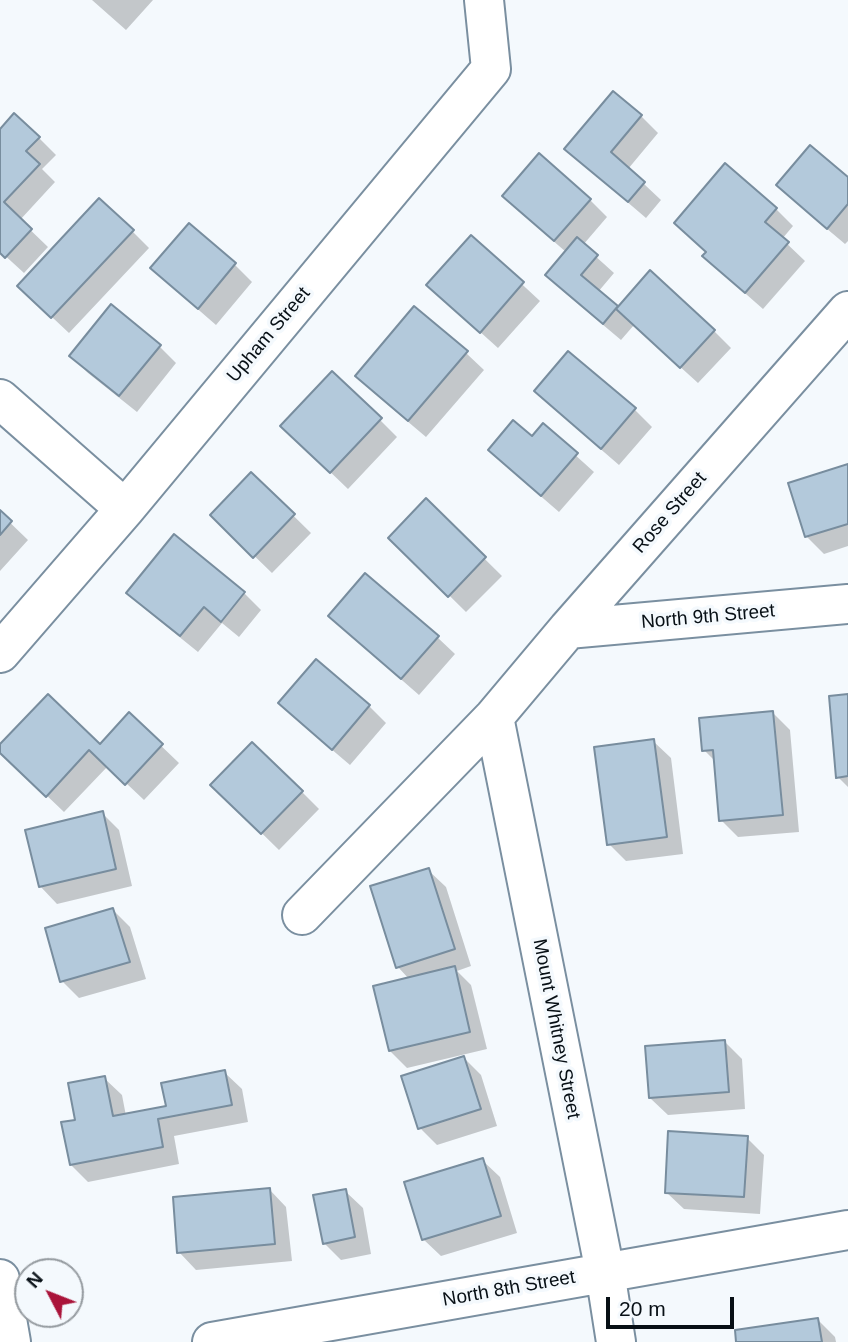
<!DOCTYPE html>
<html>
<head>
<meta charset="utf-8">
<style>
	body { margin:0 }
	#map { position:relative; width:848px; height:1342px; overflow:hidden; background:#f4f9fd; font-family:Helvetica,sans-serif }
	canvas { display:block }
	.north { position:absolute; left:14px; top:1258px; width:70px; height:70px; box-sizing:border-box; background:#f4f9fd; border:2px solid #959ba0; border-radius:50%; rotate:312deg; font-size:19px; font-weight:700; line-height:28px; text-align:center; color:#070f15 }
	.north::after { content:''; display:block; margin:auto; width:24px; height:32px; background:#aa143a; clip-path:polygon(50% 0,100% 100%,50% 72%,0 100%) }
	.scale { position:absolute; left:606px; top:1297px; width:128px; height:32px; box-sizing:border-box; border:4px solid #070f15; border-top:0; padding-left:9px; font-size:21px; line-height:24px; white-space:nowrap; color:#070f15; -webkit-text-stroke:5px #f4f9fd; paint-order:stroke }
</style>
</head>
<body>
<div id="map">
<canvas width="848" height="1342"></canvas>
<div class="north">N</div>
<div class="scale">20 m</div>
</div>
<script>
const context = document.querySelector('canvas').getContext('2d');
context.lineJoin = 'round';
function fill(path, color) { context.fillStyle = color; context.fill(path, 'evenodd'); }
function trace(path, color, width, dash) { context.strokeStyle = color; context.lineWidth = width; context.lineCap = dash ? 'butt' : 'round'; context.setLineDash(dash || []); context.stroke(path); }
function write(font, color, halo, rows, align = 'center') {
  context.font = font + ' Helvetica,sans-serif'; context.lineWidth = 7; context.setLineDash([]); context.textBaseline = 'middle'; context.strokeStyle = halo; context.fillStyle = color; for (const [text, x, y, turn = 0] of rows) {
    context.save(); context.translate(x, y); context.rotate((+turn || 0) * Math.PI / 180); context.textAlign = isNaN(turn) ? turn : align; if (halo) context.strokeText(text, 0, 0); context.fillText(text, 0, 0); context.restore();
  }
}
fill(new Path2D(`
	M92 0H153L126 30Z
	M613 94 641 116 658 133 628 169 661 200 646 218 584 165 567 148Z
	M0 131 39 138 56 155 42 169 55 182 20 220 48 247 24 273 0 251Z
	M848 179V241L845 244 795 202 778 185Z
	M590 200 607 217 583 245 614 273 598 292 619 309 714 331 731 348 698 383 634 325 621 340 564 292 547 275 566 252 521 213Z
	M776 209 793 226 782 239 805 261 763 309 722 273 705 256 708 253 676 223Z
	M189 226 235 265 252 282 216 325 170 285 153 268Z
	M132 231 149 248 69 333 37 303Z
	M471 237 540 301 498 348 428 285Z
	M159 346 176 363 137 412 88 373 71 356Z
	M466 353 484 370 426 437 374 393 357 376Z
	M536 391 635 410 652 427 619 465 553 408Z
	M380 420 397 437 348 489 300 443Z
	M543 426 594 472 559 512 507 467 490 450 532 438Z
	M848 466V546L824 554 806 536Z
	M251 474 311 533 272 573 212 515Z
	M426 501 502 576 466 612 390 537Z
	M0 513 28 540 0 571Z
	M175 536 244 593 261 610 239 637 222 623 198 652 146 610 129 593Z
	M331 616 437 637 455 654 419 695 348 633Z
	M848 696V787L838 777Z
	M280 703 369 706 386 723 350 765 297 720Z
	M773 713 790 730 799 832 738 837 721 820 715 761 704 750Z
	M129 715 179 763 144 800 108 766 64 812 0 751V746H100Z
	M653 741 671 758 683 854 626 861 609 844Z
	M302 792 319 809 279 850 230 802Z
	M102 813 119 830 132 886 57 904 40 886Z
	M428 870 446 887 471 966 457 971 471 985 487 1049 407 1068 390 1051 409 979 398 967Z
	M113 910 130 927 146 979 79 998 62 981Z
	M725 1042 742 1059 745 1109 668 1115 650 1098Z
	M464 1058 481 1075 497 1126 437 1145 420 1128Z
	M224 1072 242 1089 248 1122 174 1136 179 1164 88 1182 71 1165 77 1121 104 1078 122 1095 126 1116 168 1107Z
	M747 1138 764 1155 760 1214 684 1209 666 1192Z
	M482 1160 500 1177 517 1233 441 1256 423 1239Z
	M269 1189 286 1207 292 1261 196 1270 179 1252Z
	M345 1191 363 1208 371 1254 341 1260 324 1243Z
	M818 1320 835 1337 836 1342H738Z`), '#0003');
const building = new Path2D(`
	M613 91 642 115 611 152 645 182 628 202 564 149Z
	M14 113 40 137 26 151 40 164 4 202 32 229 5 258 0 253V129Z
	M810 145 848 177V204L827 229 776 185Z
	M539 153 591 199 554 241 502 196Z
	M725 163 777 208 765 222 789 242 745 293 702 256 706 252 674 223Z
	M99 198 134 230 51 318 17 286Z
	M189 223 236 263 198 309 150 268Z
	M471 235 524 282 480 333 426 285Z
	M577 237 598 255 581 275 618 306 603 324 545 275Z
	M650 270 715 330 680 368 616 309Z
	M111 304 161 345 119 396 69 356Z
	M414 306 468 351 408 421 355 376Z
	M568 351 636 408 601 449 534 391Z
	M332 371 382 418 330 473 280 426Z
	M513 420 532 436 543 423 578 453 541 496 488 450Z
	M848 464V524L805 537 788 483Z
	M251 472 295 514 253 558 210 515Z
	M426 498 486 557 448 597 388 538Z
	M0 510 12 521 0 535Z
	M174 534 245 592 221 622 204 607 180 636 126 593Z
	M365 573 439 636 401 679 328 616Z
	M316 659 370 705 332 750 278 703Z
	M48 694 100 744 129 712 163 744 125 785 89 750 46 797 0 753V744Z
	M848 694V776L836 778 829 696Z
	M773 711 783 815 719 821 713 750 702 751 699 718Z
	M654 739 667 837 607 845 594 747Z
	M252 742 303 791 261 834 210 785Z
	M103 811 116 869 39 887 25 830Z
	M429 868 455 949 396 968 370 886Z
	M113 908 130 962 60 982 45 928Z
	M455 966 470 1032 389 1051 373 986Z
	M725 1040 729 1092 649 1098 645 1046Z
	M464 1056 481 1109 418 1129 401 1076Z
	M225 1070 232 1105 158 1119 163 1147 70 1165 61 1122 75 1120 68 1083 105 1076 113 1116 166 1106 161 1083Z
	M668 1131 748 1136 744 1197 665 1193Z
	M483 1158 501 1216 422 1240 404 1182Z
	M270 1188 275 1244 177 1253 173 1197Z
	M346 1189 355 1237 323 1244 313 1195Z
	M818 1318 822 1342H736L735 1330Z`);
fill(building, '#b3c9db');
trace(building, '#788d9e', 2);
const street = new Path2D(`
	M0 399 125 509
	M568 629 848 604
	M0 653 125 509 491 69 484 0
	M494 717 605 1272 616 1342
	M302 915 494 717 568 629 848 311
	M0 1279 11 1342
	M212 1342 848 1230`);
trace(street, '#7a8fa0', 42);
trace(street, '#fff', 38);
write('19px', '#070f15', '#f4f9fd', [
	["Upham Street",269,335,-50],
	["Rose Street",670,513,-49],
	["North 9th Street",708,617,-5],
	["Mount Whitney Street",556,1029,79],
	["North 8th Street",509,1289,-10]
]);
</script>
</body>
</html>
